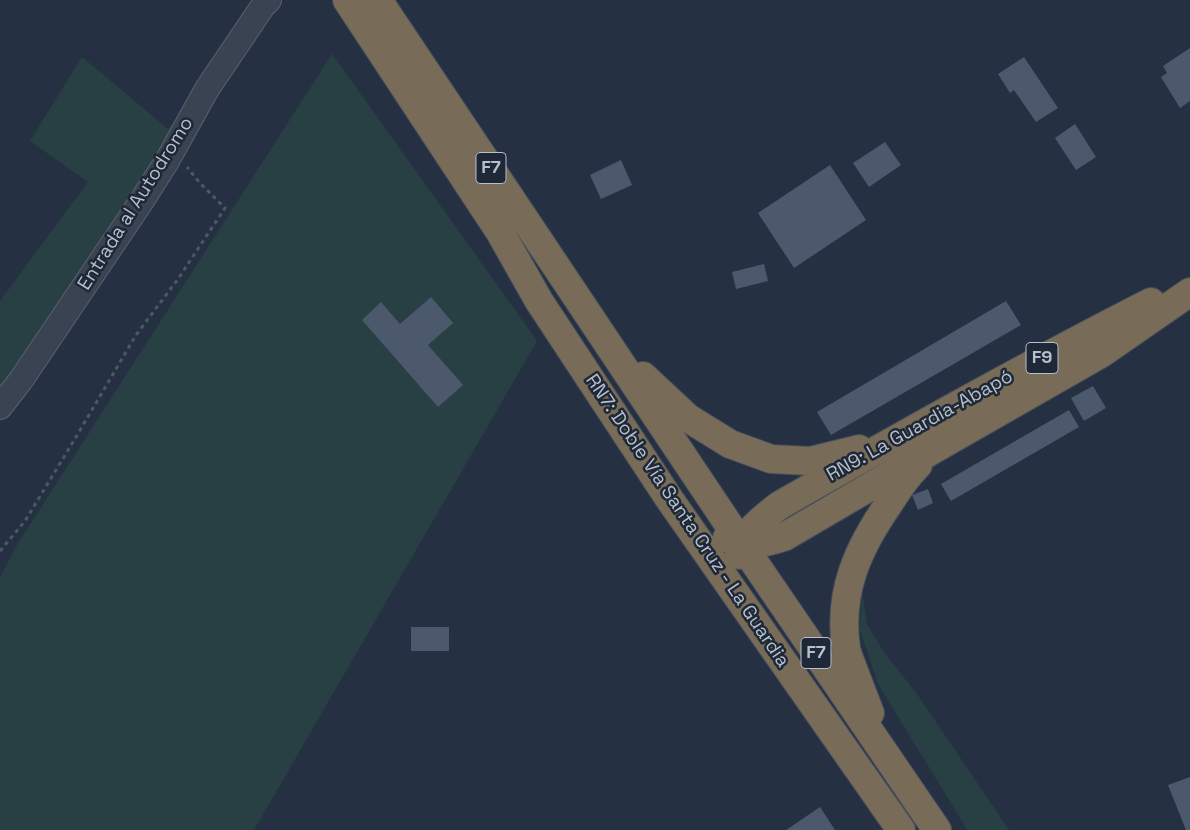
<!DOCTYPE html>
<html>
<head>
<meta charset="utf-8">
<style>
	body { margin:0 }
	canvas { display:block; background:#253142 }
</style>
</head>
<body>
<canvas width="1190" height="830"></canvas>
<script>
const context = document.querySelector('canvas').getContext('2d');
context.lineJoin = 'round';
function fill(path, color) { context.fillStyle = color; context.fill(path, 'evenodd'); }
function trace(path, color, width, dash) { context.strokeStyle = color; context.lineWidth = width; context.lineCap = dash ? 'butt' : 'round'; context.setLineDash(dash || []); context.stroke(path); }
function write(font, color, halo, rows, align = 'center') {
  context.font = font + ' "Space Grotesk",sans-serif'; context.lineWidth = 5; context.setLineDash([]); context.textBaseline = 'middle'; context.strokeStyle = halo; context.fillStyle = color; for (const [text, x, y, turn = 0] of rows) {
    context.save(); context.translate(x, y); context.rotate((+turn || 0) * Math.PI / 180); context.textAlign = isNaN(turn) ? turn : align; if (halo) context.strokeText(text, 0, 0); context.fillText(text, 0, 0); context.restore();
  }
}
fill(new Path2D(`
	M332 54 537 341 254 830H0V578L17 545Z
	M82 57 168 129 206 88 0 395V301L88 182 30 141Z
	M862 592 867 624 883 651 917 694 1009 830H967L965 826 878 684 860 630Z`), '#284043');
fill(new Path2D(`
	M1190 48V101L1180 108 1161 77 1167 73 1163 66Z
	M1024 57 1058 108 1036 122 1014 90 1010 93 998 74Z
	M1075 124 1096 157 1076 170 1055 138Z
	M885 142 901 165 869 187 853 163Z
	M621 160 632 185 601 199 590 175Z
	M830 165 866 220 794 268 758 213Z
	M764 264 768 281 736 289 732 272Z
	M431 297 453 323 428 345 463 385 438 407 362 320 381 302 400 324Z
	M1006 301 1021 325 831 435 817 412Z
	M1093 386 1106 408 1084 421 1071 398Z
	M1069 410 1079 427 951 501 941 484Z
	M928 489 933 503 918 510 912 495Z
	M411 627H449V651H411Z
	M1190 777V830H1186L1168 785Z
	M820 807 835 830H786L795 824Z`), '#4c586b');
const minor = new Path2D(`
	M0 407 21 380 141 202 167 161 207 89 263 6 269 0`);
const highway = new Path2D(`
	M347 0 500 232 539 301 670 500 901 830
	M378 0 741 543 937 830
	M643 376 688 418 730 444 771 459 810 461 859 449
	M727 538C749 547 762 544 784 537L936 448 1102 353 1190 292
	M739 555C740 551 740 546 741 543 749 529 768 514 780 505 903 435 1025 366 1151 302
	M870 713C864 697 858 682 852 666 850 660 847 654 846 648 838 591 858 548 890 502 898 489 907 476 918 465`);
trace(minor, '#58616f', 26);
trace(highway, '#454e5c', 30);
trace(new Path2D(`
	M0 551 25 521 73 442 136 335 178 279 225 208 199 182 187 167`), '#465c60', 3, [4, 4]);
trace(minor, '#3a4352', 24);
trace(highway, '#786b57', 28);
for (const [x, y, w] of [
	[491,168,30],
	[1042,358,32],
	[816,653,30]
]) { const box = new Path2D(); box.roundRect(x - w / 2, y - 15.5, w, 31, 4); context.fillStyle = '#1e2837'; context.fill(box); trace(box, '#b7bfcc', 1); }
write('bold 18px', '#b7bfcc', null, [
	["F7",491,168],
	["F9",1042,358],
	["F7",816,653]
]);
write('19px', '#b7bfcc', '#1e2837', [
	["Entrada al Autodromo",136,204,-58],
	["RN9: La Guardia-Abapó",920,426,-29],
	["RN7: Doble Vía Santa Cruz - La Guardia",687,521,56]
]);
</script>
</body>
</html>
